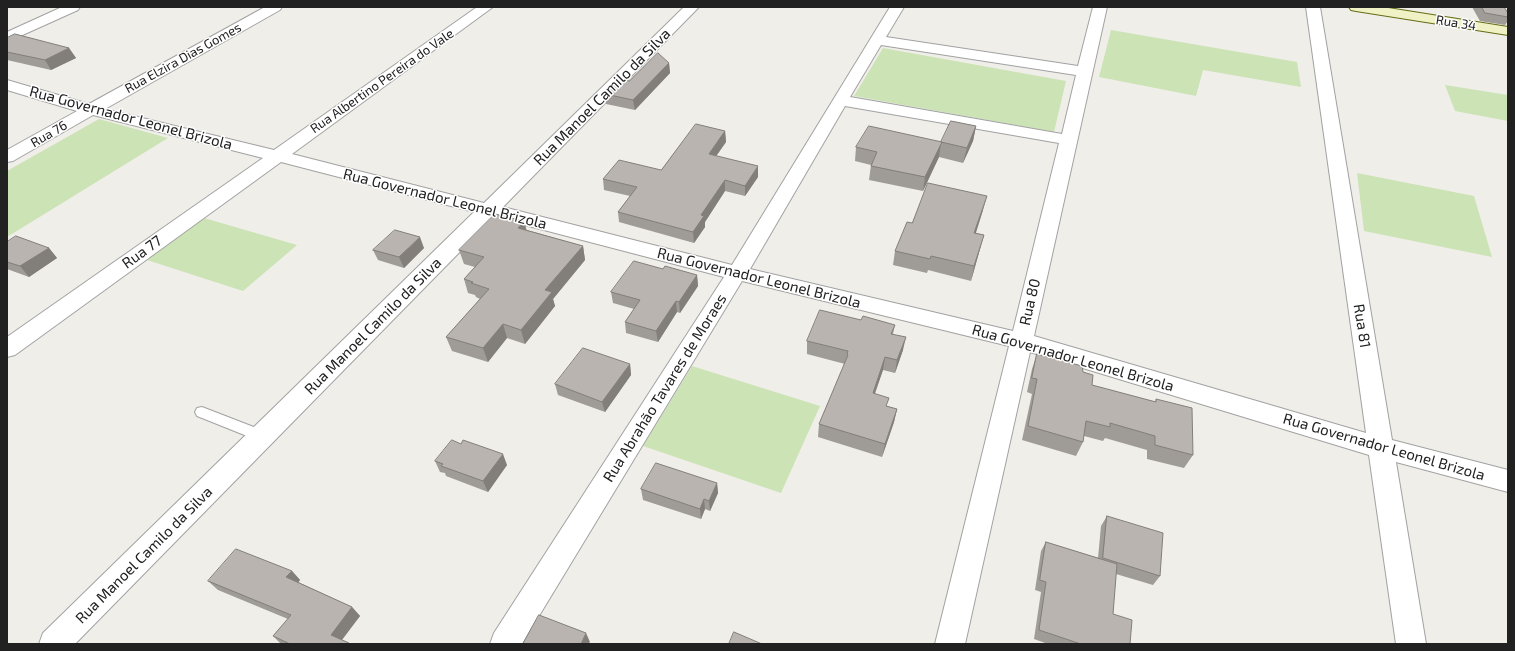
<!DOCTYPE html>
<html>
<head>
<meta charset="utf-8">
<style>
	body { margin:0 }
	#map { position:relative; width:1515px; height:651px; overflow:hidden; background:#f0eee9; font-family:"Exo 2",sans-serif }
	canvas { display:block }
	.frame { position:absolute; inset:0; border:8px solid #212121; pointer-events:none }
</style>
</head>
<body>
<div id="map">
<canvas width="1515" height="651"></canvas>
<div class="frame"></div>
</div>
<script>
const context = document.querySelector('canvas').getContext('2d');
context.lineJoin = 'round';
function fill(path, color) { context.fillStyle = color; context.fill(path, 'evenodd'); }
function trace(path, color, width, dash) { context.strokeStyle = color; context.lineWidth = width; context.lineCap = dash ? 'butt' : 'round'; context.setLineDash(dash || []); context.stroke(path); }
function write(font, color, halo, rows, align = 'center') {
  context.font = font + ' "Exo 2",sans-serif'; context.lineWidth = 3; context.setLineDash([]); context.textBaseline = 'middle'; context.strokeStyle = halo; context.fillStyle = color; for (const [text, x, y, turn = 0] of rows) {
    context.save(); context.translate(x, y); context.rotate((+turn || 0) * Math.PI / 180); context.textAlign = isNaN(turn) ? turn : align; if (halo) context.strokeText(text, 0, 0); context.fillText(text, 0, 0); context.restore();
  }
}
fill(new Path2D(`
	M1111 30 1297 62 1301 87 1203 70 1196 96 1099 77Z
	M883 48 1066 81 1054 132 854 96Z
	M1445 85 1508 95V121L1455 111Z
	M99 119 168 138 7 237V171Z
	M1357 173 1474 196 1492 257 1364 231Z
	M204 218 297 245 243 291 147 260Z
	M692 366 820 406 781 493 643 446Z`), '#cce3b6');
const lane = new Path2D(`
	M202 407 264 431 266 435 263 444 258 446 253 444 252 438 197 416 195 412 197 408Z`);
const street = new Path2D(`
	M62 7H80L78 10 7 42V32Z
	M265 7H282L280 10 105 109 274 150 477 7H493L292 154 484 203 684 7H699L503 207 732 265 890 7H904L886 37 1078 66 1093 7H1107L1034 336 1366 433 1306 7H1320L1392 440 1508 470V492L1396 462 1426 644H1396L1369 455 1030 352 965 644H935L1009 346 742 281 522 644H490L494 633 724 277 494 217 75 644H39L43 633 474 212 281 162 15 355 7 357V337L263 158 93 115 13 161 7 162V150L77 111 7 90V80L89 104ZM881 45 1076 75 1062 134 850 97ZM845 106 1059 143 1013 331 750 269Z`);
const secondary = new Path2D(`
	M1349 7H1382L1508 27V35L1356 11 1351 10Z`);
trace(lane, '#a2a2a2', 2);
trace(street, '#a2a2a2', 2);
trace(secondary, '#636d14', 2);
fill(lane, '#fff');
fill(street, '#fff');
fill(secondary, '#f0f2c5');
fill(new Path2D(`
	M1472 7H1504L1508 13V21L1505 25 1480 21Z
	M7 38 69 48 76 58 51 70 7 60Z
	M669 63 670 73 635 110 606 104 605 94 629 81Z
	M976 126 973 141 963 163 939 157 923 191 869 180 871 165 855 161 856 147 941 142Z
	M725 131 726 142 716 156 758 177 745 196 725 191 705 222V227L694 243 619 222 618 212 630 196 604 190 603 179 661 170Z
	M983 210 976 233 984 235 980 249 971 281 928 270 927 273 893 265 895 251 912 223Z
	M527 230 583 246 585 260 553 299 555 306 525 344 507 338 488 362 452 351 446 337 480 299 476 297 475 295 468 293 464 279 475 267 464 264 459 250Z
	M7 242 49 248 57 258 29 277 7 269Z
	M424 248 404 268 378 260 373 250Z
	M663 269 697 275 698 286 680 313 677 312 658 342 626 333 625 322 634 309 613 303 611 292Z
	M895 325 893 334 903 350 895 373 883 370 875 394 887 406 897 409 894 422 882 457 818 437 819 424 845 364 807 354V341Z
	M1037 354 1083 372 1092 385 1155 402 1156 399 1193 455 1184 468 1147 459V450L1105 438 1103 441 1084 436 1083 442 1076 456 1022 440 1032 394 1027 392 1032 369Z
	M630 364 631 375 605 412 558 395 555 384Z
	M435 461 507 465 488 492 446 476 445 473 440 472Z
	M717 483 718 493 710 511 705 509 701 519 643 500 641 489Z
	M1107 516 1160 576 1153 585 1116 574 1113 614 1130 644H1048L1034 639 1041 592 1035 590 1041 551 1046 542 1098 558 1101 526Z
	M292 571 300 580 298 582 352 607 360 616 341 640 349 644H281L273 636 288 619 218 590 208 581Z`), '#9f9b96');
fill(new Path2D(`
	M69 48 76 58 51 70 45 60Z
	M669 63 670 73 635 110 633 100Z
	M976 126 973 141 963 163 967 148Z
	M725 131 726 142 710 165 709 154Z
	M941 143 939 157 923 191 925 177Z
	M758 166V177L745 196V186Z
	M725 180V191L705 222V227L694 243 693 232 701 215Z
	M987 196 983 210 971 247 974 233Z
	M524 221 528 235 518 228Z
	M984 235 980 249 971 281 974 266Z
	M420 237 424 248 404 268 399 257Z
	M583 246 585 260 553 299 555 306 525 344 521 330 545 290Z
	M49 248 57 258 29 277 20 266Z
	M697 275 698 286 680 313 679 302Z
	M676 301 677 312 658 342 656 331Z
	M503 324 507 338 488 362 483 348Z
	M906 337 903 350 895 373 897 360Z
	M885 357 883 370 870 406 873 393Z
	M630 364 631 375 605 412 602 402Z
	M897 409 894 422 882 457 885 444Z
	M503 454 507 465 488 492 483 481Z
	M717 483 718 493 710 511 709 501Z
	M704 499 705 509 701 519 700 509Z
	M292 571 300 580 295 587 286 577Z
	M352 607 360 616 339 644 331 635Z
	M586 633 590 642 588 644H581Z`), '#827e7a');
const building = new Path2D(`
	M1482 7H1504L1508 13V17L1485 13Z
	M15 34 69 48 45 60 7 52V38Z
	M658 53 669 63 633 100 605 94 619 79 629 81Z
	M951 121 976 126 967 148 941 142Z
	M696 124 725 131 709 154 758 166 745 186 725 180 701 215 704 216 693 232 618 212 637 187 603 179 619 160 661 170Z
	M869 126 942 142 925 177 871 166 877 152 856 147Z
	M928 183 987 196 974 233 984 235 974 266 931 256 930 259 895 251 907 222 912 223Z
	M495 214 524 221 518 228 583 246 545 290 552 292 521 330 503 324 483 348 446 337 489 289 471 283 473 282 464 279 484 257 459 250Z
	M395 230 420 237 399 257 373 250Z
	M16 236 49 248 20 266 7 262V242Z
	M634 261 663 269 665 266 697 275 679 302 676 301 656 331 625 322 640 300 611 292Z
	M820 310 861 320 863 316 895 325 891 334 906 337 897 360 885 357 873 393 889 398 886 406 897 409 885 444 819 424 848 355 847 354 848 351 807 341Z
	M583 348 630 364 602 402 555 384Z
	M1037 354 1082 366 1083 372 1093 375 1092 385 1156 402V399L1192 408 1193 455 1155 445V436L1110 423V427L1086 421 1083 442 1028 426 1037 379 1032 378Z
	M452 440 461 444 463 440 503 454 483 481 441 466 443 464 435 461Z
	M656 463 717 483 709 501 704 499 700 509 641 489Z
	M1107 516 1163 533 1160 576 1103 558Z
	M1046 542 1117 564 1113 614 1132 620 1130 644H1081L1039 630 1046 582 1040 580Z
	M236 549 292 571 286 577 352 607 331 635 349 643 348 644H290L273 636 291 615 208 581Z
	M539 615 586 633 581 644H523Z
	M734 632 762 644H729Z`);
fill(building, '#b9b4af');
trace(building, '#827e7a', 1);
write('13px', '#212121', '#fff', [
	["Rua 34",1456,23,9],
	["Rua Elzira Dias Gomes",183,58,-29],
	["Rua Albertino Pereira do Vale",382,81,-35],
	["Rua 76",49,134,-30]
]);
write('15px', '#212121', '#fff', [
	["Rua Manoel Camilo da Silva",602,97,-45],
	["Rua Governador Leonel Brizola",131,118,15],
	["Rua Governador Leonel Brizola",445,199,14],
	["Rua 77",142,252,-36],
	["Rua Governador Leonel Brizola",759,278,14],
	["Rua 80",1030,302,-77],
	["Rua Manoel Camilo da Silva",373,326,-45],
	["Rua 81",1362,326,81],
	["Rua Governador Leonel Brizola",1073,358,16],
	["Rua Abrahão Tavares de Moraes",665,388,-58],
	["Rua Governador Leonel Brizola",1384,447,16],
	["Rua Manoel Camilo da Silva",144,555,-45]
]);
</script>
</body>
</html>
